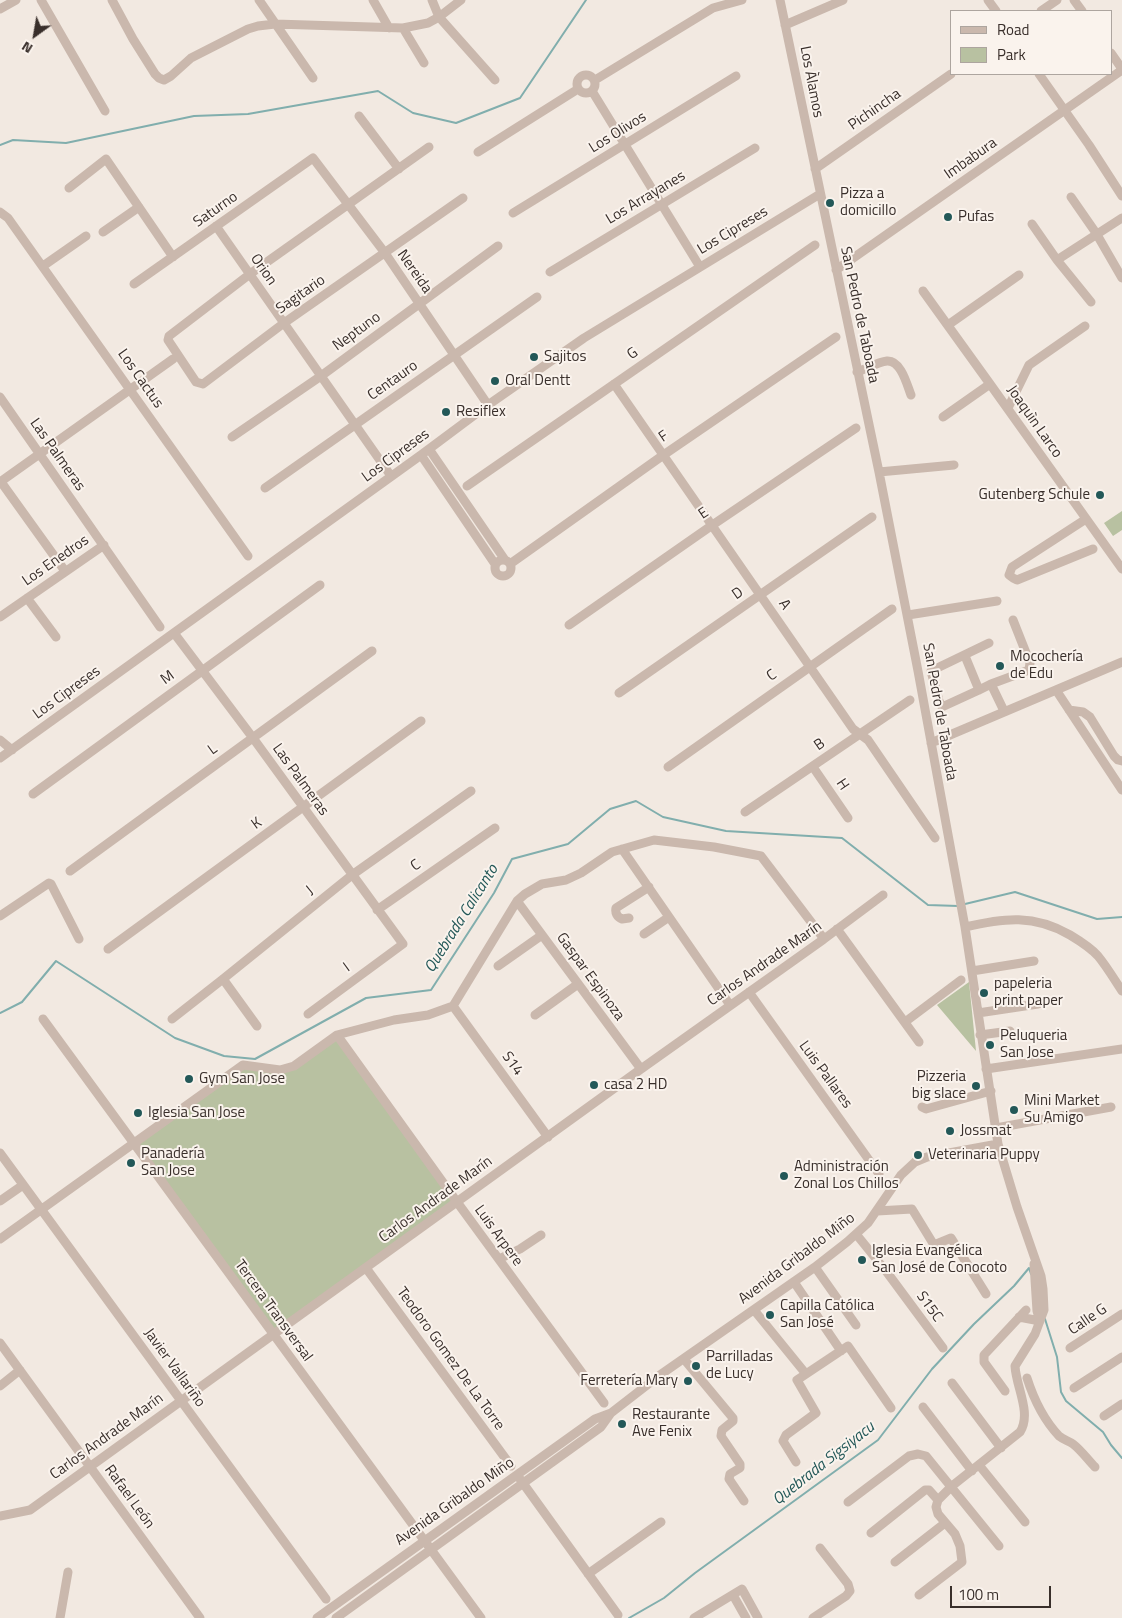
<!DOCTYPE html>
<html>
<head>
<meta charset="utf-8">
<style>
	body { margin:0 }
	#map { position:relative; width:1122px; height:1618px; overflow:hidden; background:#f2e9e1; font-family:"Titillium Web",sans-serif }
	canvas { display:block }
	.legend { position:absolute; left:950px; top:10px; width:162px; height:65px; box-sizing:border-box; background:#faf3ed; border:1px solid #ada59f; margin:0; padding:6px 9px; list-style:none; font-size:15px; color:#392f2b }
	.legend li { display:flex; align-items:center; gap:10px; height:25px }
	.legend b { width:25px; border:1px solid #ada59f }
	.north { position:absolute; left:10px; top:10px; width:50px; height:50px; -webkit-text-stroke:4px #faf3ed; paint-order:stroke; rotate:212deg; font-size:14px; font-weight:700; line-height:20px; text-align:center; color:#392f2b }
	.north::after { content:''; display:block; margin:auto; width:18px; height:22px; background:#392f2b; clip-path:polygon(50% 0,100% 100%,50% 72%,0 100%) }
	.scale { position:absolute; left:950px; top:1586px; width:101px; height:22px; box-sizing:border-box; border:2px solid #392f2b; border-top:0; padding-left:6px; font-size:15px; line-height:18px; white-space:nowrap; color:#392f2b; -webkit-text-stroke:4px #faf3ed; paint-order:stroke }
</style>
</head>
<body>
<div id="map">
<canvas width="1122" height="1618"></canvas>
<ul class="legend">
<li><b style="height:6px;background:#cab8ad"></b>Road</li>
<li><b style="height:14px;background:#b8c1a1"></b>Park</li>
</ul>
<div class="north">N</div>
<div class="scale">100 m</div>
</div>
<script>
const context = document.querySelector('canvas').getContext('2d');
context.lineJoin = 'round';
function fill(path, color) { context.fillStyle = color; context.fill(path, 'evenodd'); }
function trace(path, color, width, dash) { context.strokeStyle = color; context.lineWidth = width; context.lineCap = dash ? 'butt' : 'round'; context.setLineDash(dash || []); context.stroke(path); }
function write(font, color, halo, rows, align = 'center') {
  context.font = font + ' "Titillium Web",sans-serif'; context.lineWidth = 4; context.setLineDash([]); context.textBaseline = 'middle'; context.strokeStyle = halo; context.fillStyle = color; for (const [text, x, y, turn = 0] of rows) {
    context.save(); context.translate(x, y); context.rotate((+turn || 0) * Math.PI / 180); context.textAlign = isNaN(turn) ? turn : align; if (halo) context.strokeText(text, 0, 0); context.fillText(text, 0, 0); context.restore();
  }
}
fill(new Path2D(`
	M1122 511V530L1113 536 1104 523Z
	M969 982 976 1051 937 1005Z
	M337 1035 457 1202 273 1334 133 1142 243 1065 280 1070Z`), '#b8c1a1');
trace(new Path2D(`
	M0 145 13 140 66 143 194 116 248 114 378 91 413 113 456 123 520 98 586 0
	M965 904 1015 892 1097 919 1122 917
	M0 1013 22 1002 56 961 175 1038 224 1056 255 1059 366 998 431 990 494 893 512 859 568 844 610 809 636 801 663 817 726 831 842 838 928 905 958 906
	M1045 1319 1057 1357 1061 1392 1066 1401 1103 1432 1111 1445 1122 1458
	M629 1618 664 1598 695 1573 878 1440 932 1369 974 1324 1014 1286 1029 1268 1031 1274`), '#81aead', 2);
trace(new Path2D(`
	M41 0 105 111
	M112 0 133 39 155 74 159 78 164 80 171 76 191 58 248 29 258 26 275 24 403 28 428 23 439 17 461 0
	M259 0 313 78
	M373 0 389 28
	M432 0 439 17 495 80
	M780 0 879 472 918 671 965 927 998 1144 1017 1207 1041 1276 1043 1289 1044 1310 1035 1334 1015 1366C1016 1387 1032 1413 1020 1432L952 1486 938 1500 936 1507 938 1514 955 1534 960 1546 962 1562 919 1595
	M988 0 996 11
	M1074 0 1082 11
	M0 9 16 0
	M1041 11 1057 0
	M785 25 843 0
	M403 28 424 63
	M1111 53 1122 69
	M1039 74 1089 145 1122 196
	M577 84a9 9 0 1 1 18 0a9 9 0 1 1-18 0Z
	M595 80 713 8 742 0
	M592 91 700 267
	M359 116 399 169
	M429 147 250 274 169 336 168 340 196 382 203 384 284 323 463 198
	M478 152 578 89
	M815 169 951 74
	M69 188 106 159 173 257
	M1071 197 1096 233 1122 278
	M0 212 8 218 248 556
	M513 213 736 76
	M1032 224 1057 260
	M216 226 391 476
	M103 232 139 207
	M43 266 86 236
	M836 270 1122 70
	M550 272 755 148
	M134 284 313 158 385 253 488 405
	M923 291 990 384 1122 569
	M1091 302 1057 260 1122 218
	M948 325 1019 275
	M857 372C866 369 878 362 887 361 901 360 907 385 911 395
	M614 384 853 729 868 740 935 838
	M0 397 160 627
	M1008 408 1029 365 1085 326
	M943 417 990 384
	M232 437 321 376 498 246
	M429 449 505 560
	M421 455 495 564
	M879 472 954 465
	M0 482 173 359
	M1 482 65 571
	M467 486 815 245
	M265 488 537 297
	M1086 519 1012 567 1009 575 1013 578 1017 580 1093 549
	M495 568a8 8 0 1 1 16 0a8 8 0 1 1-16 0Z
	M510 564 662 456 836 337
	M27 598 56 637
	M908 615 997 601
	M0 617 104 545
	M569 625 711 526 856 428
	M174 633 253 738 403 944 308 1014
	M965 656 979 690 991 684 1004 711
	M991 684 1029 670 1030 663 1013 620
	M979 690 942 707 939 701 931 671 989 643
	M1056 690 1122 790
	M619 693 872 517
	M1069 710 1083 712 1090 717 1114 756 1118 760 1122 761
	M0 740 12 750
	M931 743 1122 662
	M0 758 421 455 488 405 584 338 820 194
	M668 767 892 609
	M813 767 848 818
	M33 794 320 585
	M745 812 910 700
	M622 849 730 1005
	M70 871 372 651
	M517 901 641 1069
	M377 910 495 828
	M0 916 49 883 51 884 79 939
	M629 918 622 919C617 917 615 913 616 908L649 887
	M965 927C1004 918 1034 914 1070 935 1080 941 1090 947 1098 956 1107 967 1114 979 1122 991
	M837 929 919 1042
	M644 934 669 917
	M108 949 421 721
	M498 966 542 935
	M972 971 1034 961
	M223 979 257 1026
	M749 992 879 1174
	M453 1006 548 1137
	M978 1013 1038 1004
	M535 1015 578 984
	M43 1019 481 1618
	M172 1019 223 979 352 875 471 791
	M905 1022 961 980
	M337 1035 457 1202 604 1403
	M980 1035 1010 1031
	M986 1069 1122 1049
	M922 1107 926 1109 991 1091
	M996 1128 1111 1107
	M0 1153 326 1599
	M0 1201 23 1185
	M877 1211 912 1209 934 1245 951 1238 986 1294
	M856 1234 886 1271 943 1348
	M0 1239 243 1065 280 1070 294 1066 337 1035 394 1020 428 1015 453 1006 517 901 525 894 542 884 566 880 581 873 612 852 654 840 714 847 761 856 824 939
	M499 1259 520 1249 541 1235
	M1034 1264 1037 1311 1040 1321
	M815 1267 856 1325
	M366 1268 511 1466
	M794 1282 841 1351
	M754 1310 806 1374 848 1346 891 1408
	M1019 1317 1040 1321
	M0 1343 200 1618
	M1070 1348 1122 1314
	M684 1359 733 1418V1421L722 1430 721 1436 740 1464V1468L730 1474 729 1479 744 1501
	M1027 1378C1034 1400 1043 1419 1059 1436 1064 1440 1069 1441 1073 1444 1081 1450 1088 1460 1095 1467
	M952 1383 1001 1448
	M0 1386 20 1370
	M1074 1388 1122 1357
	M1005 1391 984 1362V1355L1026 1310
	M923 1407 972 1471
	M1104 1416 1122 1404
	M796 1462 783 1441 786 1435 816 1413 797 1380 806 1374
	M979 1465 1025 1522
	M520 1479 618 1615
	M848 1502 909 1456 918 1454 926 1456 999 1546
	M0 1516 30 1510 641 1069 824 939 883 895
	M871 1533 925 1490H929L938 1500
	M895 1562 945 1523
	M588 1574 661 1522
	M733 1595 746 1618
	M60 1618 68 1572
	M317 1618 595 1419 611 1413 660 1375 815 1267 847 1242 868 1223 901 1175 915 1162 927 1157 998 1144
	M336 1618 601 1427 611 1413
	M694 1618 742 1589 758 1618
	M813 1618 846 1596 850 1591 848 1584 820 1548`), '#cab8ad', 9);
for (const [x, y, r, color] of [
	[830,203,5,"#235858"],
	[948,217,5,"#235858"],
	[534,357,5,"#235858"],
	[495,381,5,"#235858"],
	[446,412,5,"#235858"],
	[1100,495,5,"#235858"],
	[1000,666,5,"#235858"],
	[984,993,5,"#235858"],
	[990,1045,5,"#235858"],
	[189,1079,5,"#235858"],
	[594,1085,5,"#235858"],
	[976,1086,5,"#235858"],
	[1014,1110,5,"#235858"],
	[138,1113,5,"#235858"],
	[950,1131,5,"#235858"],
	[918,1155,5,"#235858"],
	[131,1163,5,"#235858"],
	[784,1176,5,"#235858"],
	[862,1260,5,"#235858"],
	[770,1315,5,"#235858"],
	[696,1366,5,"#235858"],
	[688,1381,5,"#235858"],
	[622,1424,5,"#235858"]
]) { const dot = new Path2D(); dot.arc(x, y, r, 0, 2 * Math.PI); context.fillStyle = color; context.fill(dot); trace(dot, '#faf3ed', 2); }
write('15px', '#392f2b', '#faf3ed', [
	["Los Àlamos",811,82,79],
	["Pichincha",875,110,-35],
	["Los Olivos",618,133,-32],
	["Imbabura",971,159,-35],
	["Los Arrayanes",646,198,-31],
	["Saturno",216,210,-35],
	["Los Cipreses",733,231,-31],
	["Orion",263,270,55],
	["Nereida",414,272,55],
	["Sagitario",301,295,-35],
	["San Pedro de Taboada",859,315,78],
	["Neptuno",357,332,-36],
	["G",633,354,-35],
	["Los Cactus",140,379,55],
	["Centauro",393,381,-35],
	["Joaquìn Larco",1034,422,55],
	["F",664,437,-34],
	["Las Palmeras",57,455,55],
	["Los Cipreses",396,456,-36],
	["E",704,514,-34],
	["Los Enedros",56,561,-35],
	["D",738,594,-35],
	["A",784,605,56],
	["C",772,676,-35],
	["M",168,678,-36],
	["Los Cipreses",67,693,-36],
	["San Pedro de Taboada",939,712,80],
	["B",820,745,-35],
	["L",213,750,-36],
	["Las Palmeras",300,780,54],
	["H",842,785,56],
	["K",257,824,-36],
	["C",416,866,-35],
	["J",310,891,-39],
	["Carlos Andrade Marín",765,964,-35],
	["I",347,968,-36],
	["Gaspar Espinoza",590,977,54],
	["S14",512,1064,54],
	["Luis Pallares",825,1075,54],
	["Carlos Andrade Marín",436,1200,-36],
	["Luis Arpere",498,1236,54],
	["Avenida Gribaldo Miño",797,1259,-37],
	["S15C",929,1307,54],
	["Tercera Transversal",273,1311,54],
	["Calle G",1088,1320,-34],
	["Teodoro Gomez De La Torre",450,1359,54],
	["Javier Vallariño",174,1368,54],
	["Carlos Andrade Marín",107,1437,-36],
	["Rafael León",129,1497,54],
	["Avenida Gribaldo Miño",455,1502,-35]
]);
write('15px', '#392f2b', '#faf3ed', [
	["Pizza a",840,194],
	["domicillo",840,211],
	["Pufas",958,217],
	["Sajitos",544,357],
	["Oral Dentt",505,381],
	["Resiflex",456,412],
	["Gutenberg Schule",1090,495,"right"],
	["Mocochería",1010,657],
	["de Edu",1010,674],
	["papeleria",994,984],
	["print paper",994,1001],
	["Peluqueria",1000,1036],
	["San Jose",1000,1053],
	["Pizzeria",966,1077,"right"],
	["big slace",966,1094,"right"],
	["Gym San Jose",199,1079],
	["casa 2 HD",604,1085],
	["Mini Market",1024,1101],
	["Su Amigo",1024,1118],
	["Iglesia San Jose",148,1113],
	["Jossmat",960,1131],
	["Panadería",141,1154],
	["San Jose",141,1171],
	["Veterinaria Puppy",928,1155],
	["Administración",794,1167],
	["Zonal Los Chillos",794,1184],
	["Iglesia Evangélica",872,1251],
	["San José de Conocoto",872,1268],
	["Capilla Católica",780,1306],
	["San José",780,1323],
	["Parrilladas",706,1357],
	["de Lucy",706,1374],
	["Ferretería Mary",678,1381,"right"],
	["Restaurante",632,1415],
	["Ave Fenix",632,1432]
], 'left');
write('italic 16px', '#235858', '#faf3ed', [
	["Quebrada Calicanto",462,919,-58],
	["Quebrada Sigsiyacu",824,1464,-38]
]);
</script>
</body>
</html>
